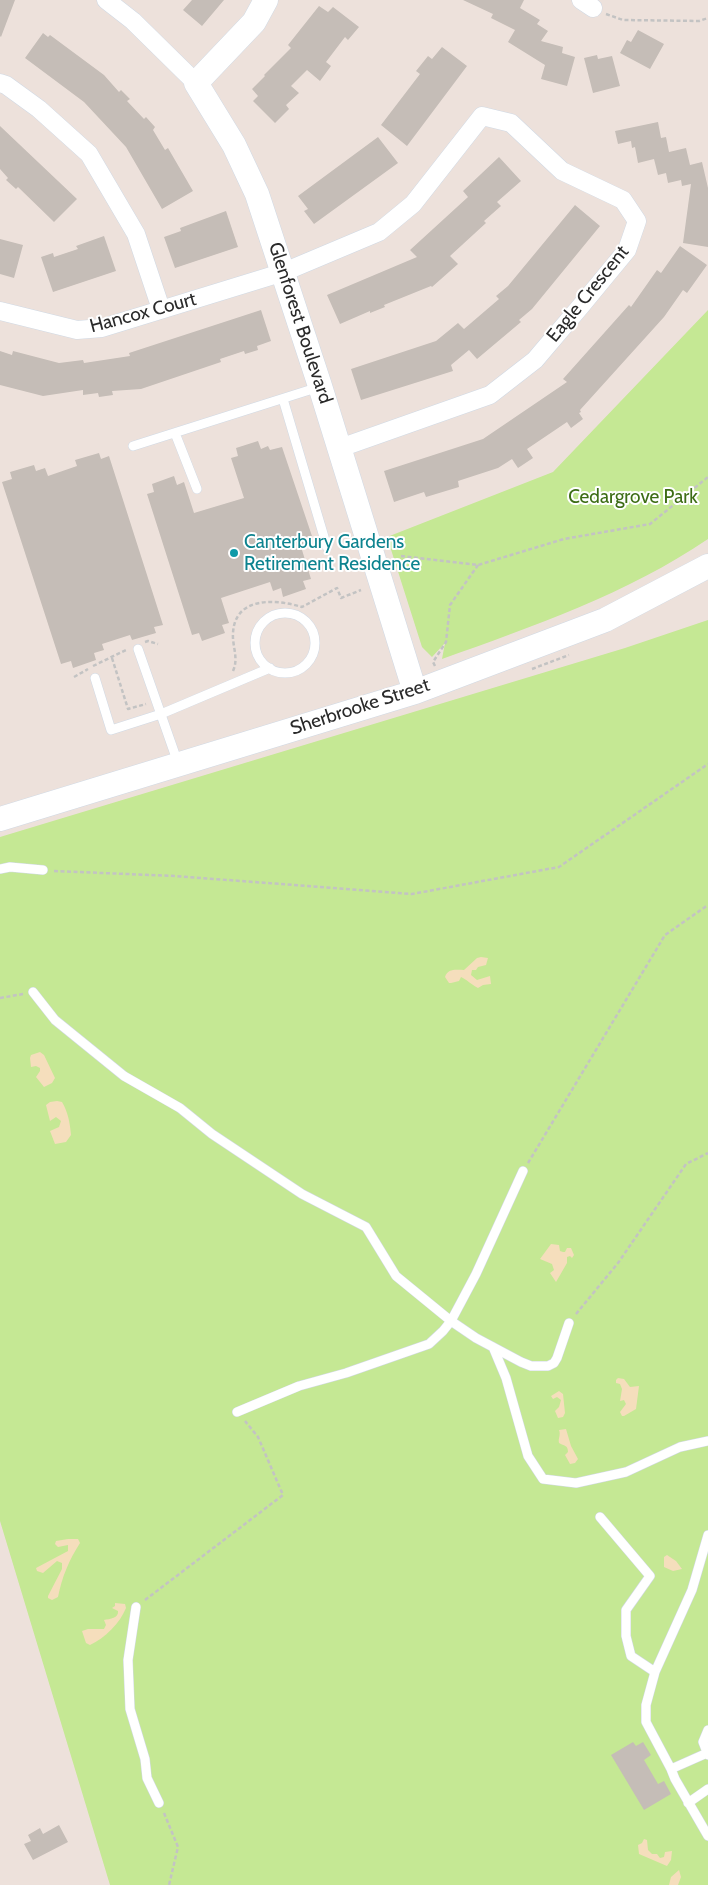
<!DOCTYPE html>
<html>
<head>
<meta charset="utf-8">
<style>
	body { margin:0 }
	canvas { display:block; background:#ede1db }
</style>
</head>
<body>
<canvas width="708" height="1885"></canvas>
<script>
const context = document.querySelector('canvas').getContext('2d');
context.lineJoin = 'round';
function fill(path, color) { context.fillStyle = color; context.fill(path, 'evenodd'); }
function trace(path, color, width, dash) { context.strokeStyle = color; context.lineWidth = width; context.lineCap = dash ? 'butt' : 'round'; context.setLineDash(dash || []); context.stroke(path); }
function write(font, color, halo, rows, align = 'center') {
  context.font = font + ' Cabin,sans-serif'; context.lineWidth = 4; context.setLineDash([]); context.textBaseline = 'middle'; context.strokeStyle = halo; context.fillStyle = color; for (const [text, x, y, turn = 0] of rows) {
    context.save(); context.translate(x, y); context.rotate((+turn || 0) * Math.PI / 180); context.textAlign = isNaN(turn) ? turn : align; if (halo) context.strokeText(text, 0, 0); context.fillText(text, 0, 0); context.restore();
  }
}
fill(new Path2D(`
	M708 310V539C627 594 534 626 442 659L445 643 432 657 422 647 387 537 553 472Z
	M708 620V1885H110L0 1521V837L625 648Z`), '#c5e894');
fill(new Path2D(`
	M481 957 488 958 486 965 478 967 476 970H472L471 975 477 980 490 976 491 984 483 985 478 988C472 985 466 979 461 977L459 981 451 983H449L445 977C448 968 456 970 464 970L477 958Z
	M40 1052 44 1055 55 1078 52 1083 44 1087 36 1077 40 1071V1068L36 1066 31 1067 30 1058 31 1055Z
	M57 1101 62 1102C68 1112 70 1123 71 1135L66 1142 55 1144 50 1131 59 1127 61 1121 56 1117 50 1121 46 1105 50 1102Z
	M551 1244 559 1245 560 1251 563 1252H565L567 1248H571L574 1255 572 1258 570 1256 567 1257V1263L556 1282 550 1273 554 1270 552 1264 540 1259Z
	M618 1378 624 1379 630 1387 639 1386 636 1409 624 1416H622L620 1412 626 1404 624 1400 620 1401 622 1389 620 1384 616 1383V1380Z
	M559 1391 563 1394 565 1413 563 1417 558 1418 555 1411 559 1407 561 1400 557 1397 553 1399 551 1396Z
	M566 1429 571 1446 578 1459 575 1463 570 1464 565 1455 568 1452C568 1445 564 1446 559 1443 558 1438 561 1435 559 1430Z
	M68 1539H78L80 1543C69 1560 62 1577 58 1597L52 1600 48 1598V1596L62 1569V1563L57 1561 43 1573 37 1571 36 1568 68 1551V1545L58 1547 55 1544 56 1541Z
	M667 1555 676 1561 682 1569 673 1571 664 1567V1557Z
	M115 1603 125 1604 126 1608C120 1623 105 1638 90 1645L86 1643 82 1631 88 1629H104L106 1625 104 1620C110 1619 119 1618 118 1611L112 1608 115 1606Z
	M644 1839 647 1840 648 1850 652 1854H657L660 1858 664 1857 665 1852 672 1851 671 1860 667 1866 639 1854 638 1845 642 1843Z
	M679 1870 681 1877 678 1885H669L671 1877Z`), '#f5debc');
fill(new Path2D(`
	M0 0H15L1 37 0 36Z
	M192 0H224L202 26 183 10Z
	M463 0H524L520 8 540 20 537 24 548 31 541 41 563 47 562 53 575 57 567 86 541 79 545 65 508 42 515 30 491 18 493 14Z
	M319 6 328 12 333 7 359 27 348 40 345 37 326 62 331 66 320 81 307 70 291 86 299 93 286 105 289 109 275 123 253 101 258 96 252 89 265 76 264 75 291 48 288 45Z
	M638 30 664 44 650 69 620 53 627 40 631 42Z
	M43 33 48 37 50 35 104 75 119 92 121 90 130 99 127 101 144 119 146 117 155 127 153 130 165 150 168 148 193 191 162 209 126 147 84 102 25 58Z
	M442 47 467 66 407 146 381 125 420 74 416 71 428 56 432 59Z
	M597 55 598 59 612 56 620 86 593 93 584 58Z
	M658 122 661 138 666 137 669 152 686 148 690 165 702 162 708 188V247L683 243 691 184 682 186 681 180 668 183 666 173 658 175 654 159 638 163 635 147 632 148 631 141 618 144 615 131Z
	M0 126 77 199 54 222 18 187 16 189 6 180 8 178 0 169Z
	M378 137 398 163 314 224 304 211 308 209 298 196Z
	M499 157 521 181 497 202 501 206 484 221 486 223 450 256 458 264 432 287 431 286 384 305 385 307 370 313V311L340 324 327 295 417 257 410 250 468 197 463 191Z
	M575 205 600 226 532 309 519 320 521 322 477 359 469 350 451 365 453 371 361 400 351 369 436 341 458 323 464 329 499 299 496 296 508 286Z
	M226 211 238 247 175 268 164 237 181 231 180 228Z
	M104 236 116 271 53 292 41 257 53 253 54 257 78 249 76 246Z
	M0 239 23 245 14 278 0 274Z
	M680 246 707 265 687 293 683 290 664 317 580 410 581 412 579 413 583 419 571 428 567 422 527 449 533 458 518 468 512 459 498 468 458 481 459 487 426 497 424 492 394 502 384 471 483 439 567 382 563 379 629 305 631 307 657 270 661 273Z
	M261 310 271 341 257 346 258 350 245 354 244 351 220 359 221 362 141 389 112 391 113 395 99 397 98 393 83 395V390L43 396 0 385V351L12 355 13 351 59 363 83 360 84 363 130 356 129 353Z
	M258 441 261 449 268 446 270 450 282 447 315 545 302 550 311 579 303 581 306 589 283 597 281 588 273 591 270 582 221 598 229 623 222 625 225 633 202 641 199 633 192 635 147 494 154 492 152 484 174 476 177 485 184 482 194 513 244 498 231 458 238 456 236 448Z
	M99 453 101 459 109 456 163 625 154 627 156 633 132 640 130 635 102 644 104 650 94 653 96 660 73 668 71 661 61 664 2 482 12 479 10 472 34 465 36 471 45 468 48 476 77 466 75 460Z
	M633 1742 636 1746 643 1742 651 1755 644 1760 658 1784 664 1781 671 1794 644 1810 611 1755Z
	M59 1825 68 1842 33 1860 24 1844 31 1841 28 1835 40 1828 43 1834Z`), '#c5bdb7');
const lane = new Path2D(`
	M283 399 327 547
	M175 433 197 489
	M133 446 319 387
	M255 643a30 30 0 1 1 60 0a30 30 0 1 1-60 0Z
	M138 649 178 763
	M95 678 111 730 161 714 270 668
	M0 869 10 867 43 870
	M33 992 55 1020 124 1076 180 1108 212 1134 302 1194 366 1227 396 1276 451 1321 476 1338 521 1362 531 1366H548L554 1363 557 1358 569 1323
	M493 1347 506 1378 528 1456 543 1479 576 1483 626 1472 680 1447 708 1441
	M237 1412 299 1386 346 1373 429 1344 443 1331 451 1321 476 1274 523 1171
	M600 1517 650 1576 626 1610V1636L631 1656 655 1672
	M708 1535 692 1590 655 1672 646 1705V1722L671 1769 675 1779 708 1836
	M136 1607 128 1660 130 1709 145 1759 147 1778 159 1803
	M708 1730 703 1742 708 1755
	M671 1769 707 1753
	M688 1803 708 1789`);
const street = new Path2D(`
	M106 0 133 21 196 83
	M581 0 593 8
	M0 83 6 85 39 109 89 154 136 234 161 309
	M0 311 77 330 102 328 284 272 379 232 413 204 482 116 511 123 562 171 623 200 637 221 627 250 580 307 535 360 490 395 340 448`);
const secondary = new Path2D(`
	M266 0 254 22 196 83 234 145 257 194 320 386 415 692
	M0 819 415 692 605 620 708 566`);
trace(lane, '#d0d9e4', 10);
trace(street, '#d0d9e4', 19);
trace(secondary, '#d0d9e4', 25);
trace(new Path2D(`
	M606 14 623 20 699 21 708 18
	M401 556 478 565 564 539 650 524 708 477
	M145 642 148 641 158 644
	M112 658 128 709 146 704
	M93 666 128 649
	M435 666 433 662 446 642 450 605 478 565
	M532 669 569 655
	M233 671C239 658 232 646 233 633 235 596 276 599 302 607L337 588 341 598 361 590
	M74 677 88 669
	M54 871 175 876 412 894 559 867 708 764
	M0 998 23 994
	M528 1163 665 935 708 905
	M576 1314 618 1263 686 1164 708 1153
	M145 1600 283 1495 258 1437 245 1421
	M164 1813 178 1847 169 1885`), '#c3c3c3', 2.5, [4, 2.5]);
trace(lane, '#fff', 9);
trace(street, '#fff', 18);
trace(secondary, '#fff', 24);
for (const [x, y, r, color] of [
	[234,553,5,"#0f9aa8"]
]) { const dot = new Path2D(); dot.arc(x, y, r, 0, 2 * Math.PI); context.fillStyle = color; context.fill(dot); trace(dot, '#fff', 2); }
write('19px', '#2a2a2a', '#fff', [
	["Eagle Crescent",588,294,-51],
	["Hancox Court",143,313,-15],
	["Glenforest Boulevard",300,323,72],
	["Sherbrooke Street",360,707,-18]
]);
write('19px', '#3d6d15', '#fff', [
	["Cedargrove Park",633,497]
]);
write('19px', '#0d838f', '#fff', [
	["Canterbury Gardens",244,542],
	["Retirement Residence",244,564]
], 'left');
</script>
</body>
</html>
